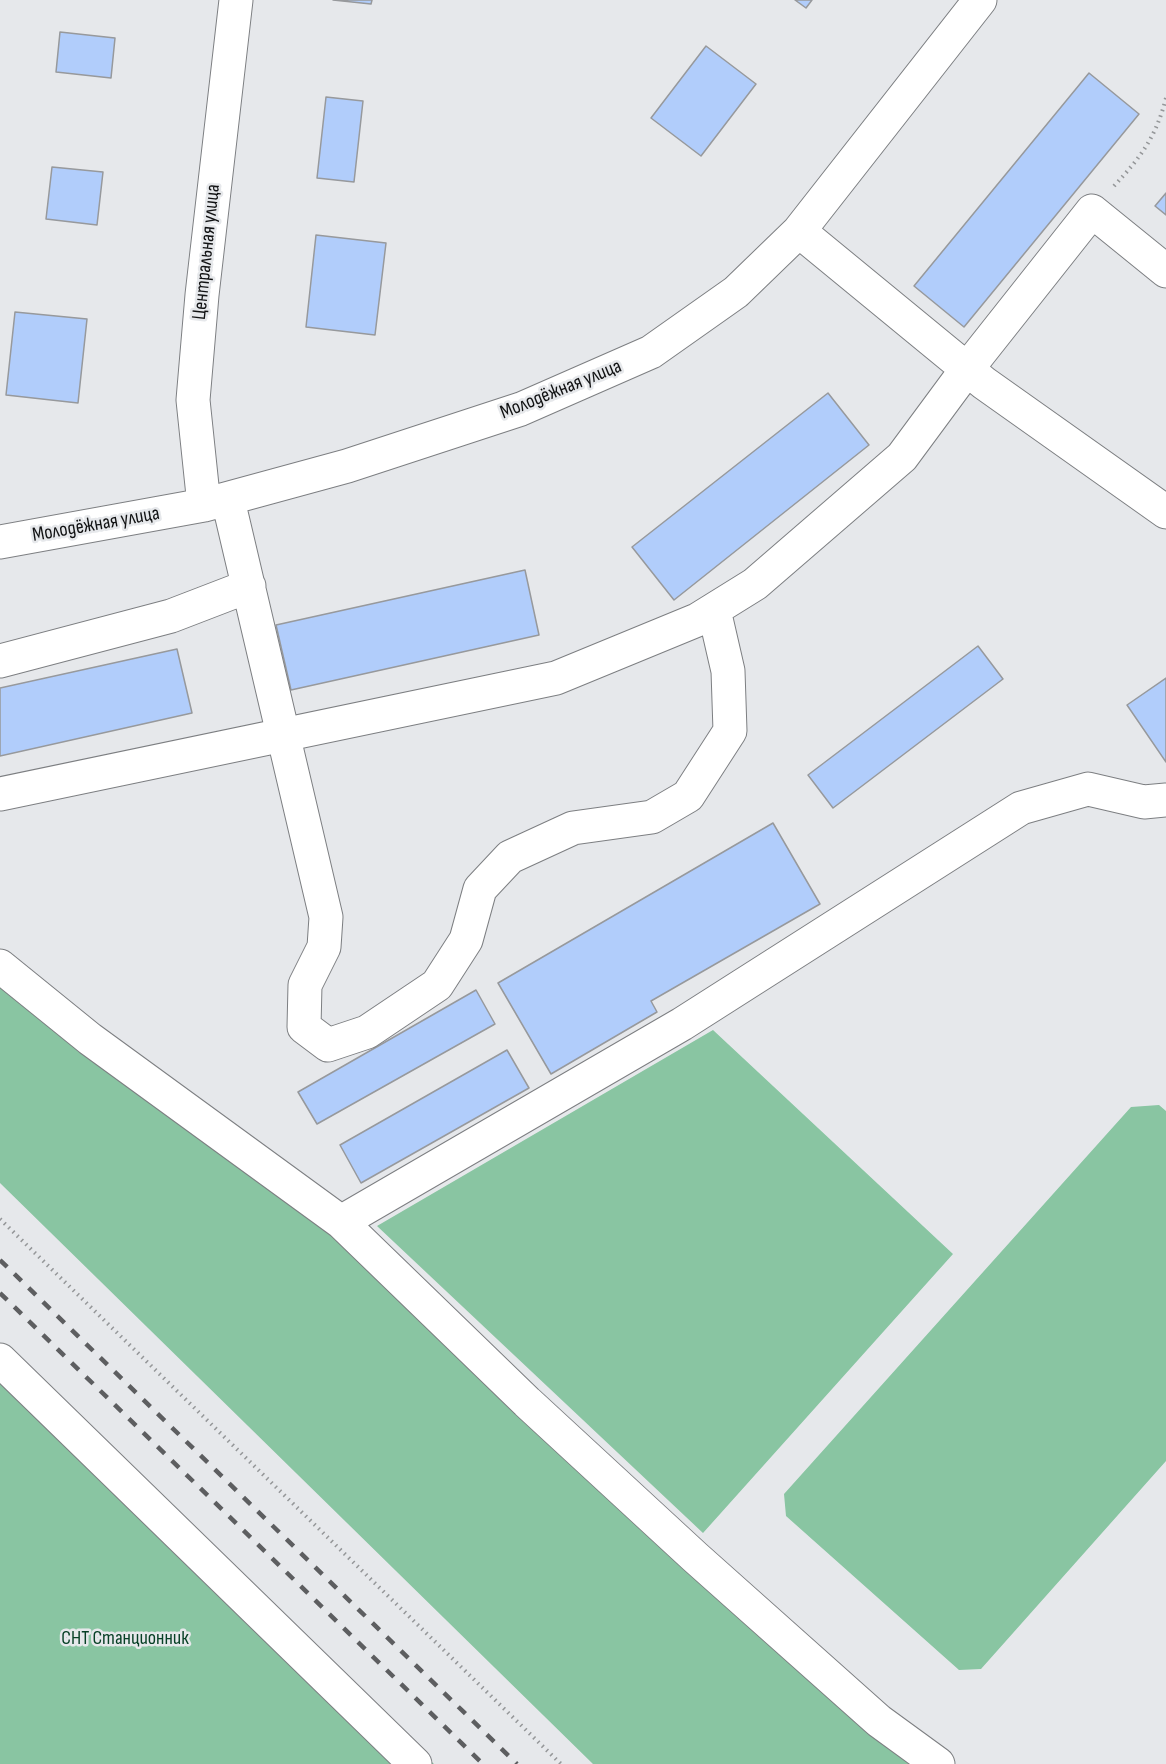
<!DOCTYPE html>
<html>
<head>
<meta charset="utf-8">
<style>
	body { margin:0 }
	canvas { display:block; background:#e6e8eb }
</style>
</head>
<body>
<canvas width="1166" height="1764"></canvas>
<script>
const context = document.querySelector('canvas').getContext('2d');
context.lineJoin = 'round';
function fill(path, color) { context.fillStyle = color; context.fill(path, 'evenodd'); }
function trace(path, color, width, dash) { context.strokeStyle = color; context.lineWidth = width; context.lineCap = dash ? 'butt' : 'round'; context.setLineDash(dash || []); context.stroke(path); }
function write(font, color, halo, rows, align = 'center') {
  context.font = font + ' "Sofia Sans Condensed",sans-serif'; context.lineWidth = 5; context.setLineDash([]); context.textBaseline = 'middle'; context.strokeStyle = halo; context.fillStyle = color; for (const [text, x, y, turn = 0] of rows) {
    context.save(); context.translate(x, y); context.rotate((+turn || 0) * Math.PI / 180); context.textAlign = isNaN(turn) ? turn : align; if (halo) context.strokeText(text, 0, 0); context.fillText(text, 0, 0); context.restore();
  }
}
fill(new Path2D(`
	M0 964 341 1222 944 1764H593L0 1183Z
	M713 1030 953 1254 703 1533 377 1226Z
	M1159 1105 1166 1111V1461L981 1669 959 1670 786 1516 784 1494 1131 1107Z
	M0 1343 434 1764H0Z`), '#89c5a2');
const building = new Path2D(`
	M333 0H372L371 4Z
	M795 0H812L806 8Z
	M60 32 115 38 111 78 56 72Z
	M706 46 756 84 701 156 651 118Z
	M1089 73 1139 114 964 327 914 286Z
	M326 97 363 101 354 182 317 178Z
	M52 167 103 172 97 225 46 219Z
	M1166 193V215L1155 206Z
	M316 235 386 243 375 335 306 327Z
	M15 312 87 319 78 403 6 395Z
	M828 393 869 445 674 600 632 547Z
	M525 570 539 635 291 690 276 625Z
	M978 646 1003 679 833 808 808 775Z
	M177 649 192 713 0 756V688Z
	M1166 678V762L1127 705Z
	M773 823 820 904 651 1001 657 1012 551 1074 498 983Z
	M476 990 495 1024 317 1124 298 1092Z
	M507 1050 529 1088 361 1183 340 1145Z`);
fill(building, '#b1cdfb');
trace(building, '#97999c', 1.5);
const minor = new Path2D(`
	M799 231 984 383 1166 512
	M228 500 326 917 324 947 305 985 304 1027 328 1045 367 1032 437 985 466 940 480 889 510 857 573 828 652 817 688 796 730 731 728 671 714 610
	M204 505 193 400 202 295 236 0
	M0 542 204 505 347 466 521 409 651 352 736 292 799 231 980 0
	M0 661 171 616 249 586
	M0 794 556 678 697 620 755 584 902 457 967 369 1092 211 1166 271
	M0 966 90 1039 341 1222 527 1402 695 1557 879 1721 938 1764
	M341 1222 682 1024 1021 808 1088 789 1144 802 1166 800
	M0 1360 415 1764`);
trace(minor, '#7d7f82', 35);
trace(new Path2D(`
	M1114 186C1141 157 1156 137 1166 98
	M0 1219 561 1764`), '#959799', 4, [1.5, 4.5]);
trace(minor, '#fff', 33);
trace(new Path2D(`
	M0 1260 517 1764
	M0 1293 483 1764`), '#5d5e60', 4.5, [10, 10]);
write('20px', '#111213', '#e6e8eb', [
	["Центральная улица",207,252,-84],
	["Молодёжная улица",561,390,-22],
	["Молодёжная улица",96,525,-10]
]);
write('20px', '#074026', '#e6e8eb', [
	["СНТ Станционник",125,1639]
]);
</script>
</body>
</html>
